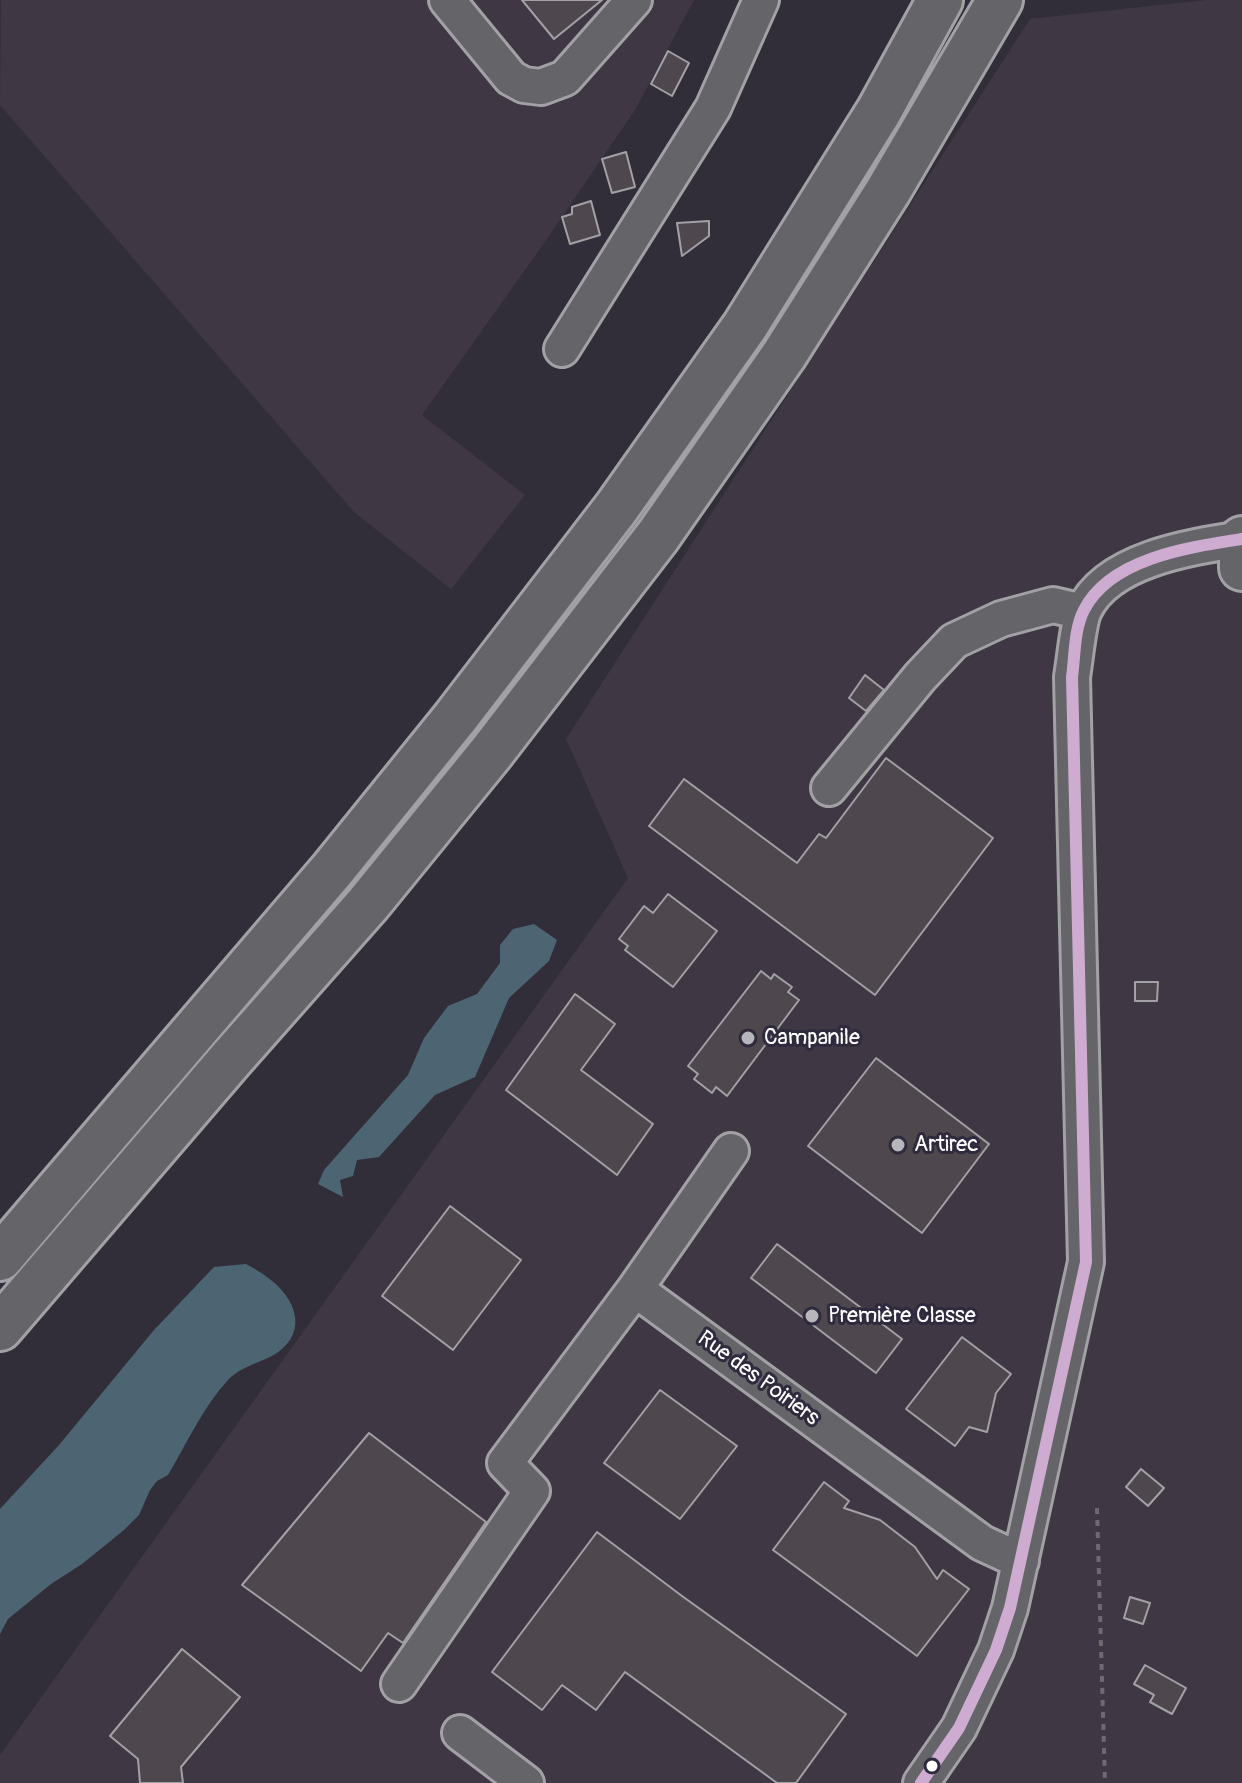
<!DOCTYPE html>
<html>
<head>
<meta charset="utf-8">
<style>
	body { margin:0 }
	canvas { display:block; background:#312e39 }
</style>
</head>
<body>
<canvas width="1242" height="1783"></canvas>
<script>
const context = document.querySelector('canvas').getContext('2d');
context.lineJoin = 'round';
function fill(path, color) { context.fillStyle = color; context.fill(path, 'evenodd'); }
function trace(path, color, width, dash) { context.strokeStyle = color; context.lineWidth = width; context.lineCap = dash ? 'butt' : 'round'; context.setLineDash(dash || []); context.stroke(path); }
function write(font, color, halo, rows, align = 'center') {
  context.font = font + ' Pangolin,sans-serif'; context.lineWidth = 6; context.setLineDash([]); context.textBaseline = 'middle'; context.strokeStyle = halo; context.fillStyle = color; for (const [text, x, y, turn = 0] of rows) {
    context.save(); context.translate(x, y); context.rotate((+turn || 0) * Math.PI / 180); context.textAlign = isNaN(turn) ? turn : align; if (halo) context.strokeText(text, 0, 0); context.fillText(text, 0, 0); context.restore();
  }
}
fill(new Path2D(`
	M1 0H694L635 110 542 246 422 415 525 495 451 589 354 512 0 105Z
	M1206 0H1242V1783H0V1755L628 878 566 739 1030 19Z`), '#3f3743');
fill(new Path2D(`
	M534 924 557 940 549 961 509 998 475 1077 435 1095 379 1157 357 1160 353 1176 340 1180 343 1197 318 1184 324 1170 408 1075 424 1038 448 1006 477 994 500 963V945L513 929Z
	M246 1264C253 1268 261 1272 267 1277 295 1297 309 1330 277 1353 261 1363 241 1366 228 1380 203 1407 187 1443 168 1475L157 1481 150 1490 139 1515 124 1530 82 1564 51 1584 8 1619 0 1634V1509L59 1445 154 1330 214 1267Z`), '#4d6472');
const building = new Path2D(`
	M522 0H602L554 39Z
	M668 51 689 63 672 96 651 84Z
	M626 152 635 187 612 193 602 159Z
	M591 201 600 235 570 244 562 217 572 214V207Z
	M709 221V236L682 256 677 223Z
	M865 675 884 690 866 711 849 698Z
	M886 758 993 838 875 995 649 826 684 779 797 863 819 834 826 838Z
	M668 894 717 931 673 987 625 950 628 946 619 939 644 906 653 913Z
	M761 971 771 979 774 974 792 987 788 992 799 1000 727 1096 716 1087 712 1093 694 1079 698 1074 688 1066Z
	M1135 982H1158L1157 1001H1135Z
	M575 994 615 1024 581 1070 653 1124 617 1175 506 1090Z
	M876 1058 989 1144 922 1233 808 1146Z
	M450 1206 521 1260 453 1350 382 1296Z
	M777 1244 902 1339 876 1373 751 1278Z
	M962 1337 1011 1374 996 1393 987 1432 969 1427 955 1446 906 1409Z
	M660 1390 737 1446 680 1519 604 1463Z
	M369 1433 486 1522 403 1643 388 1633 361 1671 242 1585Z
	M1141 1469 1164 1488 1148 1506 1126 1487Z
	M824 1482 849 1501 844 1508 880 1520 915 1547 937 1579 943 1570 969 1589 917 1656 773 1550Z
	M597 1532 682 1596 846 1714 796 1783H777L625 1672 596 1710 562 1685 542 1710 492 1672Z
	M1130 1597 1150 1603 1143 1624 1124 1618Z
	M182 1649 240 1697 181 1767 183 1783H140L138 1759 110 1736Z
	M1145 1665 1186 1688 1172 1714 1150 1702 1154 1695 1134 1684Z`);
fill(building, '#4e484e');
trace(building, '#a2a1a6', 2);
const minor = new Path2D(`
	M447 0 511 78 524 85 541 87 565 78 634 0
	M562 349 713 108 761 0
	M829 788 920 677 954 641 1001 619 1053 605 1083 612
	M731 1151 635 1289 982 1543 1021 1561
	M399 1684 532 1491 505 1463 635 1289
	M460 1733 526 1783
	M921 1783 959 1728 996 1650 1010 1608 1086 1262 1072 677C1075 660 1078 623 1084 610 1108 559 1191 547 1242 539`);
const major = new Path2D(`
	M1242 539V568`);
const highway = new Path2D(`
	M0 1258 333 869 455 718 617 507 745 326 879 111 940 0
	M0 1328 231 1059 368 904 491 753 658 536 784 355 888 191 1000 0`);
trace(minor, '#a2a1a6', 40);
trace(major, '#a2a1a6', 50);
trace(highway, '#a2a1a6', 50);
trace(new Path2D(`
	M1097 1508 1105 1783`), '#6d6b71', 4, [6, 6]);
trace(minor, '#656469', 34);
trace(major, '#656469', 44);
trace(highway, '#656469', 44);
trace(new Path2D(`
	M921 1783 959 1728 996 1650 1010 1608 1086 1262 1072 677C1075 656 1074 629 1084 610 1110 558 1190 547 1242 539`), '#ceacd2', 12);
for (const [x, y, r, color] of [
	[748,1038,8,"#b7b6ba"],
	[898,1145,8,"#b7b6ba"],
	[812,1316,8,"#b7b6ba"],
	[932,1766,7,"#fff"]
]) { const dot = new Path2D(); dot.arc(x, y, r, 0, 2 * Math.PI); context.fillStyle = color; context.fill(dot); trace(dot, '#2f2a3d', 3); }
write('22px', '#fff', '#2f2a3d', [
	["Campanile",764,1038],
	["Artirec",914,1145],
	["Première Classe",828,1316]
], 'left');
write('22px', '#fff', '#2f2a3d', [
	["Rue des Poiriers",758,1379,36]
]);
</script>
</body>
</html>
